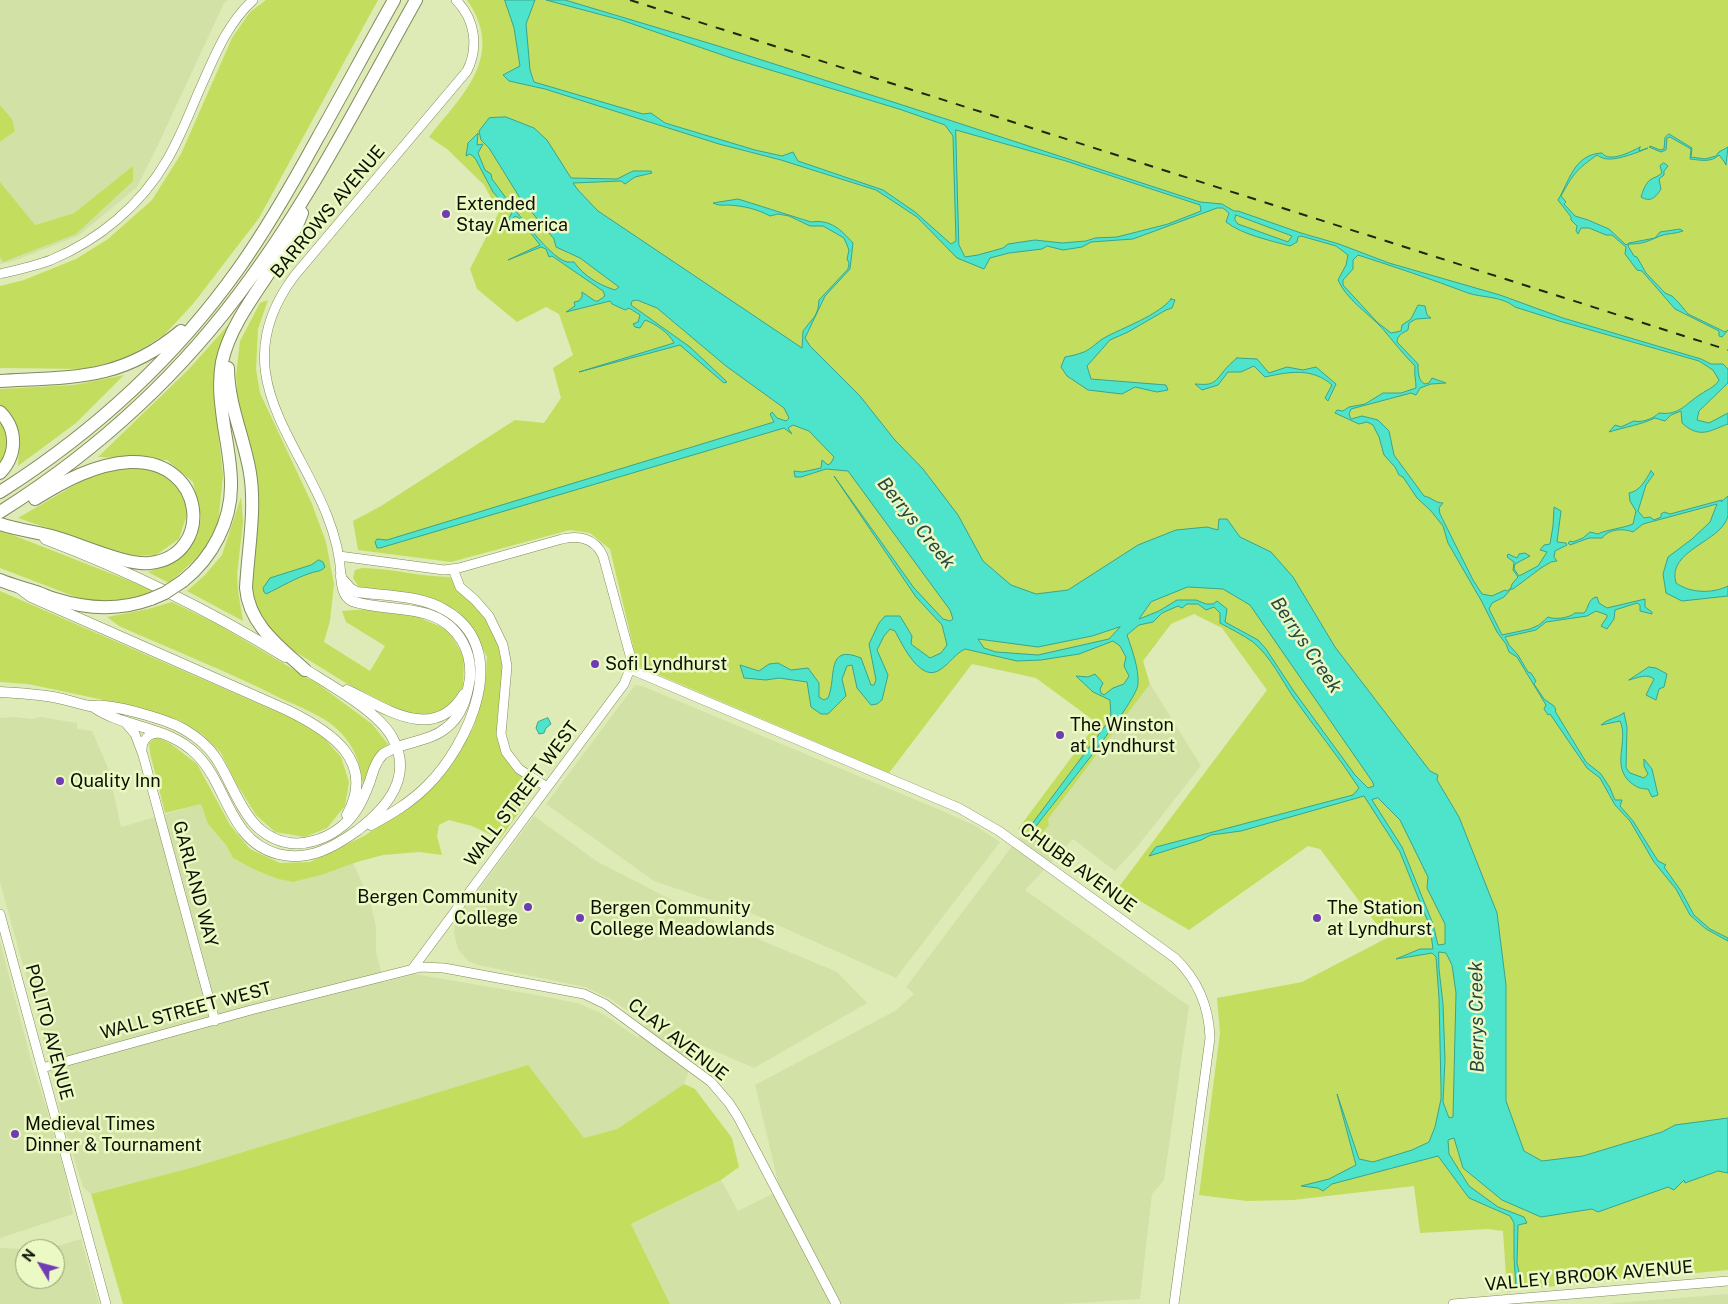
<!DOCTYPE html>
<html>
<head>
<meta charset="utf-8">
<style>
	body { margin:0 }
	#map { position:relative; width:1728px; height:1304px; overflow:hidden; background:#deebb7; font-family:"Public Sans",sans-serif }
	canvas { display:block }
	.north { position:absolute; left:15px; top:1239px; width:50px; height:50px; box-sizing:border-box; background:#ebf9c4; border:1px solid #929b76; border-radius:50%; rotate:307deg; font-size:14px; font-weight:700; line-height:20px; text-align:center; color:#0c0f01 }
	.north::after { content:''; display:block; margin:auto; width:18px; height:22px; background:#703cb3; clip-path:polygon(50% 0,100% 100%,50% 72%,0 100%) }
</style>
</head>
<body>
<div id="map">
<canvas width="1728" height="1304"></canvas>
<div class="north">N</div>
</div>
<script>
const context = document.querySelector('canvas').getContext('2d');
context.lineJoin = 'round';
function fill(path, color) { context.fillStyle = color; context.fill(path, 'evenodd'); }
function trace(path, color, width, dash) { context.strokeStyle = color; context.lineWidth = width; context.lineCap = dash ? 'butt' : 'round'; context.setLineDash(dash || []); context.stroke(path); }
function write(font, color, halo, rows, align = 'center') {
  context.font = font + ' "Public Sans",sans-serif'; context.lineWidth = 5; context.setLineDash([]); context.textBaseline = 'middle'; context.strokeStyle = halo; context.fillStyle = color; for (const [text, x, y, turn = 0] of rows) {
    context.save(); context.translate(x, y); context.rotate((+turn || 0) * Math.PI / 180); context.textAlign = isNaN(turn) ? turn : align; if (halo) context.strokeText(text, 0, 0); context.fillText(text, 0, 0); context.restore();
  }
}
fill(new Path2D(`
	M0 0H228L224 3 158 145 137 187 78 236 16 260 0 264V257L3 262 133 181 132 167 74 213 34 225 0 182V142L15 131 12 119 0 105Z
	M1150 684 1201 766 1137 847 1115 871 1073 839 1025 890 1189 1006 1164 1180 1152 1194 1140 1299 1062 1304H670L631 1224 721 1180 738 1211 780 1190 755 1085 895 1011 914 994 906 987 1019 837 1034 843 1049 825 1047 819Z
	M635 685 642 686 940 810 974 825 1000 842 896 978 742 909 704 898 654 881 546 804Z
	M14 717 32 719 41 717 77 723V729L92 731 108 768 121 827 201 804 208 824 226 845 233 858 255 870 278 879 293 882 321 875 353 863 370 901 376 927V953L384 982 414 974 542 996 580 1004 603 1014 638 1038 646 1023 609 998 585 987 478 965 468 961 458 949 454 933 455 924 459 916 534 816 598 862 703 916 837 972 867 1003 754 1068 701 1045 695 1054 684 1084 617 1129 584 1138 528 1066 194 1167 91 1194 83 1187 64 1126 46 1048 0 882V718Z
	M0 941 31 1060 48 1113 66 1178 73 1214 0 1238Z
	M81 1239 99 1304H0V1248L25 1249V1279H55V1249H47Z
	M1728 1294V1304H1607L1617 1303Z`), '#d2e1a5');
fill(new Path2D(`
	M266 0H378L259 218 193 304 164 335 127 358 84 369 0 368V286L24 280 76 259 108 239 152 200 181 154 232 38 250 12Z
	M467 0H1728V1270L1525 1289 1507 1292 1503 1231 1488 1229 1420 1233 1414 1186 1293 1200 1247 1201 1199 1195 1220 1033 1217 998 1302 982 1387 938 1320 849 1308 846 1189 930 1118 888 1267 690 1222 628 1194 614 1171 624 1143 661 1150 684 1048 819 1049 825 1034 843 1018 829 1097 723 1036 678 972 664 889 773 638 666 610 549 590 533 570 530 451 562 358 550 353 521 381 506 515 420 544 423 561 398 553 368 573 355 559 314 546 307 517 322 477 289 470 269 499 212 484 185 447 149 429 137C463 94 506 56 467 0Z
	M0 105 12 119 15 131 0 142Z
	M133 166V181L76 234 3 262 0 257V182L35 225 74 213Z
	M268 300 258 329 256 369 260 393 312 504 326 542 334 584 330 621 324 642 370 671 385 646 346 622 342 611 369 609 416 616 448 630 464 657 463 687 451 703 434 715 411 716 346 683 294 651 265 624 256 609 252 593 259 495 256 468 238 407 236 376 240 341 260 303Z
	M231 322 217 359 213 386 223 475 218 524 201 554 169 583 148 572 170 564 186 552 197 536 201 517 193 482 167 460 98 457 188 370Z
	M124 375 76 423 18 466C20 441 21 422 0 405V389L74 385Z
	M0 419 4 423 10 443 0 467Z
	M142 467 163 473 182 489 187 514 179 539 156 555 130 556 18 518 80 482 105 471Z
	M241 497 243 522 237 575 238 591 243 621 187 591 205 575 222 555Z
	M0 530 153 590 147 594 112 602 81 599 0 568Z
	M362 568C391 568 420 577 450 577 463 598 487 613 495 638 498 646 501 656 502 665 505 695 487 731 506 759 514 771 525 779 536 788L500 839 472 826 449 820 439 825 437 836 442 855 419 852 383 855 357 862 321 875 293 882 278 879 255 870 233 858 226 845 208 824 201 804 165 813 150 753 149 743 157 737 171 744 197 764 230 825 250 849 280 863 310 862 364 836 415 802 451 766 474 726 485 686 487 657 471 625 456 610 443 603 418 594 359 587 353 578 355 570Z
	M0 591 296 720 323 737 341 757 349 782 345 806 327 828 305 837 275 832 256 815 236 783 221 753 203 735 181 721 132 706 28 684 0 682Z
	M172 602 217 624 318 684 372 724 388 744C372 756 370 766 363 785 360 760 354 745 336 728 321 715 300 707 282 699 229 672 173 650 119 626L107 617 148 609Z
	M528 1065 584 1138 617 1129 684 1084 695 1089 732 1138 739 1167 721 1180 631 1224 670 1304H123L91 1194 194 1167Z`), '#c3dd5e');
const water = new Path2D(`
	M505 0H535L526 24 530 70 534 82 643 114 651 113 665 123 755 150 782 156 793 152 798 161 883 190 915 212 951 244 956 241 953 136 945 125 899 109 734 59 621 20 546 0H565L715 45 949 120 1200 202 1222 204 1234 211H1238L1301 233 1339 244 1389 263 1500 295 1563 318 1701 359 1711 364H1723L1728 369V383L1699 411 1697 420 1709 423 1728 413V424C1709 431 1700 439 1682 423L1681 411 1671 415 1665 421 1655 418C1640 425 1625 427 1609 432L1615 425 1621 427 1634 421C1641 423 1653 419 1659 413 1680 416 1686 403 1701 394 1708 389 1714 388 1719 380L1713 370 1699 361 1559 321 1515 307C1502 296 1483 298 1468 293 1431 279 1395 267 1358 255L1353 260V269L1343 280V285L1377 322 1391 333 1401 331 1402 325 1411 319 1418 305 1425 306 1427 315 1431 318 1416 319 1409 323 1408 330C1403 333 1397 335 1397 342L1418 364C1418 372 1418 381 1425 384L1429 383 1432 378 1446 383 1431 384 1420 388 1416 395 1411 393 1351 409 1349 414 1351 419 1362 416 1378 420 1389 431 1394 455 1424 496C1431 497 1435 503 1443 503L1439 508 1440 514 1473 580 1482 594 1492 596 1505 590 1507 591 1511 588 1512 584 1518 577 1513 570 1514 562 1507 557 1508 554 1517 558 1519 554 1525 553 1530 556 1515 564 1514 569 1519 576 1538 566 1547 552 1540 550 1544 545 1550 544 1553 526 1554 507 1561 511 1557 542 1566 543 1567 545 1555 551 1554 557 1557 561 1551 562 1541 568 1513 589H1511L1504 597 1492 603 1489 609 1502 635 1530 629 1539 625 1548 617C1555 620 1569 618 1575 613H1584C1589 608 1588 598 1597 597L1599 603 1607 608 1645 599V607L1652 612V614L1640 611V605L1637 603 1615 610 1614 619 1607 629 1601 626 1607 617V615L1596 611 1587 616 1546 622 1536 630 1505 637 1509 645 1518 655 1528 672 1531 673 1536 681 1534 684 1544 699 1554 706 1556 710 1555 711 1586 762 1601 774 1610 788 1615 800H1622L1620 806 1633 821 1658 861 1666 865 1664 867 1681 891 1694 915 1710 929 1728 938V941L1706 929 1690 915 1676 889 1654 862 1630 821 1615 805 1600 778 1587 768 1550 714 1548 715 1544 709 1546 705 1517 657 1509 652 1506 644 1497 632 1482 602 1448 543 1443 526 1431 511 1417 498 1403 477 1399 475 1395 467 1384 455 1379 437 1373 425 1367 422 1359 424 1335 413 1337 410 1343 411 1349 407 1365 404 1383 393H1401L1416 388C1416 380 1414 374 1415 366 1403 354 1393 341 1382 328 1367 312 1347 300 1338 280L1346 265 1348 255 1336 246 1301 236 1298 237 1297 242 1290 246C1269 240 1243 235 1226 222L1229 213 1223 208H1217L1133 239 1091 242 1082 247 1063 250 1047 246 1042 249 1009 253 990 258 984 269 957 258 917 217 876 190 781 160 719 144 545 89 509 81 503 75 520 66 514 28ZM956 130 1066 161 1200 205 1201 211 1168 224 1117 237 1095 238 1086 241 1062 243 1035 240 1008 244 1003 248 978 255 965 257 959 245ZM1236 215 1292 236 1288 242 1238 224 1235 220Z
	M506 117 534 128 547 140 571 178 617 179 633 171H651L652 173 635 177 625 184 621 181 573 183 578 190 598 211 802 348 803 331 815 316 818 309 819 300 848 269 849 263 847 259 849 250 844 238 823 226H810L789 216 778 214 770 216C757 209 744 206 729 205 723 205 719 206 713 203L738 199 811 222C831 219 841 230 853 243L850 269 825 296 805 338 810 346 860 396 894 439 923 469 958 515 983 561 1011 585 1036 594 1068 590 1138 545 1176 530 1207 527 1218 530 1219 519H1227L1240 537 1271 552 1293 577 1335 647 1430 771 1438 775 1437 780 1459 817 1497 913 1506 985V1101L1524 1151 1542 1161 1583 1156 1662 1132 1675 1125 1728 1118V1173L1718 1171 1685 1183 1684 1180 1674 1190 1668 1187 1598 1212 1592 1209 1541 1217 1502 1200 1463 1168 1454 1138 1448 1140 1449 1154 1469 1186 1498 1207 1524 1217 1527 1223 1518 1225 1517 1263 1522 1286 1516 1287 1514 1258V1223L1510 1216 1469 1198 1438 1156 1332 1184 1323 1191 1318 1188 1301 1186 1329 1179 1356 1165 1337 1094 1359 1159 1373 1162 1412 1150 1429 1142 1435 1127 1441 1099V1087L1439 998 1436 957 1432 953 1396 959 1420 949H1433L1430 927 1400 852 1364 796 1241 831 1211 835 1201 840 1149 856 1156 847 1353 795 1359 788C1339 757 1315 728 1294 698 1281 679 1271 657 1253 642 1243 635 1231 629 1220 623V613L1214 607 1206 610 1198 604H1187L1182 608 1178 606 1162 613 1153 622 1139 625 1127 635C1132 650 1139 668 1138 684 1137 703 1053 803 1037 825L1029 828 1111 718 1110 700 1093 692 1076 676 1088 677 1095 674 1103 683 1100 689 1101 693 1104 695 1113 688 1124 684 1129 676 1124 666 1126 657 1120 646 1113 641 1079 654 1041 660 1017 661 965 649C955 654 950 663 941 669 921 685 902 644 895 631L890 629 884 636 877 650 888 675 882 700 877 704 871 705 857 688 852 665 847 666 842 679 846 696 828 714H821L811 707 807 682 779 678 766 680 744 678 740 665 759 671 769 664 778 663 791 670 808 668 819 683V697L824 700 828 698C837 678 825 643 861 658L871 685H874L876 680 869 644 879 623 885 616H900L912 636 911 644 930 658 941 653 947 645 942 625 916 597 834 476 914 588 943 619 950 621 953 619 950 610 848 471 826 469 801 477H795L794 471 802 472 821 468 822 460 828 465 831 463 834 457 809 431 793 425 788 428 792 434 784 428 380 548H377L375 542 377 539 387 540 774 422 770 414 772 412 777 418 786 421 789 418 784 408 726 366 657 308 637 300 632 301 631 305 690 347 727 382 724 383 680 345 579 372 674 343C669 333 656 324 645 320L640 328 635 327 633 324 638 322 640 315 629 308 625 310 612 304 610 301 566 312 575 306 574 302 579 301 582 297V292L595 301H598L605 296 603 291 552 256 549 257 546 249 541 247 508 260 540 245 519 218 515 216 511 220 508 219 512 213 493 192 475 158 470 154 466 156 468 143 478 133 477 145 483 144 478 153 485 170 491 174 492 179C505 196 548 258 567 262 569 262 572 262 574 262 584 276 599 285 615 290L619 287 580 258 556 247 554 239 520 198 489 148 481 140 479 131 489 118ZM1188 587 1223 589 1250 605 1372 781 1374 786 1368 788 1355 775 1293 690 1266 649 1258 640 1225 622 1227 609 1217 601 1213 604H1206L1196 600H1177L1159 611 1139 619 1151 602ZM1120 627 1109 639 1038 655 996 652 984 648 978 639 1038 647 1092 636ZM1378 798 1400 820 1428 877 1427 888 1445 924V944L1438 945 1433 924 1402 847 1372 800ZM1439 952 1446 953 1452 965 1456 993 1453 1117 1449 1118 1443 1102 1445 1060 1443 1004 1439 969Z
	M1669 134 1692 148 1691 157 1705 159 1716 156 1719 152 1728 147 1726 165 1723 160 1719 155C1711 163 1700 160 1690 159L1691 149 1670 137 1667 138 1666 150 1661 152 1649 147 1650 146 1660 150 1664 149 1665 138Z
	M1640 147 1639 151 1648 148C1639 152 1618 160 1608 159 1604 159 1600 157 1597 155 1577 169 1573 174 1561 196L1566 202 1564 204 1575 216 1588 220 1609 229 1626 245 1629 243 1655 238 1660 232 1680 229 1683 231C1676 234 1667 233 1660 236 1648 241 1644 244 1629 244L1628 246 1634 256 1637 257 1646 273 1665 293 1672 296 1679 303 1688 314 1725 332 1728 330 1722 337 1719 336V331L1675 309 1642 271 1637 270 1625 254 1626 247 1612 235H1606L1589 228H1581L1578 234 1576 231 1577 226 1571 220V217L1558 200C1569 182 1574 154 1602 153 1609 163 1631 152 1640 147Z
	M1664 163 1668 166 1664 171V175L1659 179 1661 189C1656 197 1651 203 1641 197 1643 191 1645 184 1650 180 1654 177 1658 177 1662 173L1660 166Z
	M1171 299 1175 300 1172 308 1166 310 1128 332 1110 340 1087 366 1091 379 1166 385 1168 390 1157 392 1135 387 1122 394 1088 390 1067 376 1061 367 1065 357C1070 356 1076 355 1081 353 1089 351 1096 343 1104 338 1122 328 1159 315 1171 299Z
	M1237 358 1257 359 1269 373 1287 367 1303 370 1316 367 1336 384 1328 401 1325 398 1332 385C1312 367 1288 372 1265 377L1254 366 1241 372H1228L1218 385 1202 390 1195 384C1211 385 1213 385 1223 372 1227 367 1232 362 1237 358Z
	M1651 471 1654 474 1646 485 1638 511 1644 518 1650 517 1654 520 1661 517V514L1664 512 1670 514 1722 500 1721 502 1728 496C1728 502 1728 510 1728 516 1722 542 1666 550 1676 583 1690 593 1712 594 1728 586V596L1682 601 1666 593 1663 574 1668 557 1692 539 1710 522 1717 504 1643 524 1633 532C1624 528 1608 529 1602 538H1589L1570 545 1568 543 1570 541 1573 542 1583 538 1590 532 1598 534C1605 530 1624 528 1633 524L1636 511 1630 501 1629 493C1640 491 1645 481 1651 471Z
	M319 560 323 562 325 567C321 572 316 571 311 573 295 578 281 587 266 594L264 592 263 588 270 578 311 565Z
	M1649 667 1656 668 1667 674 1664 687 1659 689 1656 700 1646 695 1654 679C1647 673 1637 678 1629 680Z
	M1624 713 1627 727 1626 768 1630 773 1644 778 1648 774 1644 766V759L1652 769 1658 795 1652 797 1648 789C1640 789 1636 787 1630 782 1611 765 1629 741 1620 721L1601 725C1607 719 1617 718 1624 713Z
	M548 718 551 724 546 728 544 733 539 734 536 728 538 722Z`);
fill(water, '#4de4cb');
trace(water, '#3aa48e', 1);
const minor = new Path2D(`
	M0 274C17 270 35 266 51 260 99 240 141 205 167 160 180 138 189 114 199 91 214 58 226 25 253 0
	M339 556 444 570 459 568 562 539C579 535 595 538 603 556L630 655V669L624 684 413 968
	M453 569 460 587 475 600 489 616 503 645 507 666 501 734 506 752 519 769 547 787
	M341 576C336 463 207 391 295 275L467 71C479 47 475 19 456 0
	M630 669 959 808 999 831 1175 958C1198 980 1209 1006 1210 1038L1174 1304
	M124 721 135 734 143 755 215 1021
	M142 750C142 739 149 733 160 733
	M0 914 106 1304
	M42 1068 251 1010 421 967 444 968 584 994 605 1004 711 1082 729 1103 738 1117 836 1304
	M1453 1304 1728 1281`);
const major = new Path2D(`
	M45 539C129 571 209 610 285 657
	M343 580 351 589 357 592C385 596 420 595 445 610 514 649 468 745 427 786 410 803 391 814 371 825
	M19 588 31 597 287 710C330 731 377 761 347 815
	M347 690C385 708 434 744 464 694
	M0 692C18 693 35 694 53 697 66 699 78 704 90 706 95 706 100 705 105 706 125 708 169 720 185 730 197 737 208 746 216 758 237 790 245 836 290 843 306 845 324 839 337 830 355 818 363 800 370 781 373 771 376 761 383 754 402 741 428 743 446 728 462 716 467 697 470 678 471 665 469 653 462 641 438 600 390 614 352 601 343 596 342 586 341 576
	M92 706C124 729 168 725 197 755 228 786 229 841 278 854 309 862 334 847 358 830 388 807 414 776 392 737 377 710 326 683 300 666`);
const highway = new Path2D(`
	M228 368C228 404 244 437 250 473 256 510 248 550 246 588 249 625 280 647 305 670
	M0 381C73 377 121 381 181 331
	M0 412C18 430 17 455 0 473
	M0 492C93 433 175 358 239 268 268 227 293 183 317 139 343 93 368 46 394 0
	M0 512C97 451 183 372 250 279 314 192 363 94 416 0
	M0 524C18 530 37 532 55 537 80 544 127 566 150 563 214 556 207 459 130 462 95 464 64 481 35 499
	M0 580C12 585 21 587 33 591 41 593 48 597 55 599 87 609 119 611 151 599
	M183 581C212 558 232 521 231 483 231 464 227 445 224 426 221 405 218 384 222 362 233 310 284 264 302 213`);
trace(minor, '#7f8b5a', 10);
trace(major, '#7f8b5a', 11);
trace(highway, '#7f8b5a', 14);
trace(minor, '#fff', 9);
trace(major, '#fff', 10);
trace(highway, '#fff', 12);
trace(new Path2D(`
	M630 0 1728 350`), '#212514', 2, [9, 9]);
const highwayBridge = new Path2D(`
	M151 599 165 593 183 581`);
trace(highwayBridge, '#7f8b5a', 14, []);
trace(highwayBridge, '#fff', 12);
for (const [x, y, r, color] of [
	[446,214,5,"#703cb3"],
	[595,664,5,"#703cb3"],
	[1060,735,5,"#703cb3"],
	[60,781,5,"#703cb3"],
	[528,907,5,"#703cb3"],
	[580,918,5,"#703cb3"],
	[1317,918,5,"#703cb3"],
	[15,1134,5,"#703cb3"]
]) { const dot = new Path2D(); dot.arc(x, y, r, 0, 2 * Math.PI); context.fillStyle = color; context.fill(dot); trace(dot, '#ebf9c4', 2); }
write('18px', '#0c0f01', '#ebf9c4', [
	["Extended",456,204],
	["Stay America",456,225],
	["Sofi Lyndhurst",605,664],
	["The Winston",1070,725],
	["at Lyndhurst",1070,746],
	["Quality Inn",70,781],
	["Bergen Community",518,897,"right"],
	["College",518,918,"right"],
	["Bergen Community",590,908],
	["College Meadowlands",590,929],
	["The Station",1327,908],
	["at Lyndhurst",1327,929],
	["Medieval Times",25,1124],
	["Dinner & Tournament",25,1145]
], 'left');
write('18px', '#0c0f01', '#ebf9c4', [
	["BARROWS AVENUE",328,212,-50],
	["WALL STREET WEST",522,794,-53],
	["CHUBB AVENUE",1078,868,36],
	["GARLAND WAY",195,884,75],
	["WALL STREET WEST",186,1011,-15],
	["POLITO AVENUE",49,1032,75],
	["CLAY AVENUE",678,1040,38],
	["VALLEY BROOK AVENUE",1589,1276,-5]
]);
write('italic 19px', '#284841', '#ebf9c4', [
	["Berrys Creek",916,523,51],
	["Berrys Creek",1306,645,56],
	["Berrys Creek",1477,1017,-91]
]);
</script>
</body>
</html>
